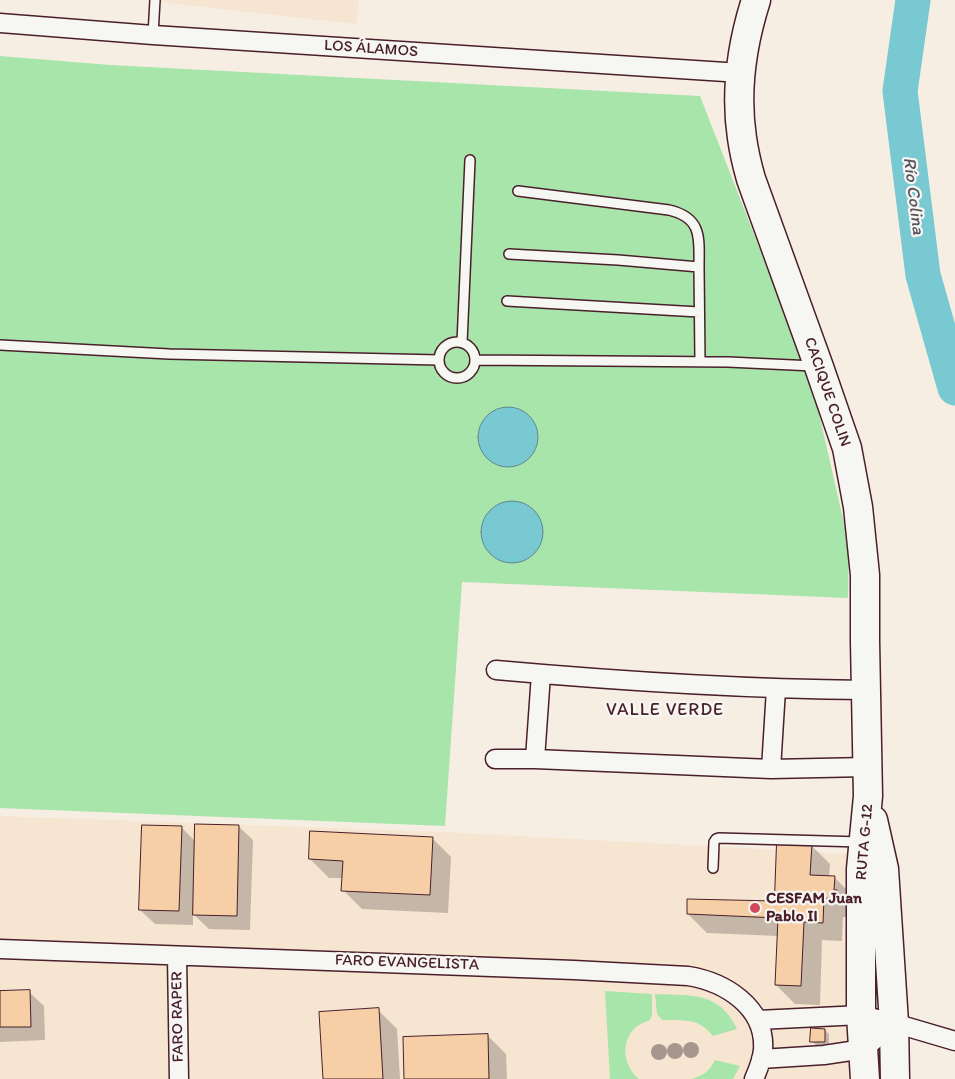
<!DOCTYPE html>
<html>
<head>
<meta charset="utf-8">
<style>
	body { margin:0 }
	canvas { display:block; background:#f6eee3 }
</style>
</head>
<body>
<canvas width="955" height="1079"></canvas>
<script>
const context = document.querySelector('canvas').getContext('2d');
context.lineJoin = 'round';
function fill(path, color) { context.fillStyle = color; context.fill(path, 'evenodd'); }
function trace(path, color, width, dash) { context.strokeStyle = color; context.lineWidth = width; context.lineCap = dash ? 'butt' : 'round'; context.setLineDash(dash || []); context.stroke(path); }
function write(font, color, halo, rows, align = 'center') {
  context.font = font + ' Itim,sans-serif'; context.lineWidth = 4.5; context.setLineDash([]); context.textBaseline = 'middle'; context.strokeStyle = halo; context.fillStyle = color; for (const [text, x, y, turn = 0] of rows) {
    context.save(); context.translate(x, y); context.rotate((+turn || 0) * Math.PI / 180); context.textAlign = isNaN(turn) ? turn : align; if (halo) context.strokeText(text, 0, 0); context.fillText(text, 0, 0); context.restore();
  }
}
fill(new Path2D(`
	M141 0H359L356 24Z
	M0 816 444 832 853 854V1079H0Z`), '#f6e5d1');
fill(new Path2D(`
	M0 56 110 65 700 96 812 383 849 545 848 598 462 582 445 826 0 808Z
	M605 991 652 994V1015L650 1020C645 1022 640 1024 636 1027 620 1041 623 1066 639 1079H610Z
	M655 994C692 996 719 991 737 1029L713 1036C698 1017 684 1021 662 1020L657 1014Z
	M715 1060 740 1066 733 1079H691C703 1076 710 1071 715 1060Z`), '#a8e5ab');
const water = new Path2D(`
	M478 437a30 30 0 1 1 60 0a30 30 0 1 1-60 0Z
	M481 532a31 31 0 1 1 62 0a31 31 0 1 1-62 0Z`);
fill(water, '#78c9d1');
trace(water, '#66858f', 1);
fill(new Path2D(`
	M238 826 253 840 250 930 209 929 193 914V925L155 924 140 910 181 827 196 842Z
	M432 838 451 857 448 913 362 909 343 890V878H329L310 859Z
	M811 845 830 864 829 877H834L853 896 855 917H843L842 941 822 940 820 1005 795 1004 776 985 778 936 707 933 688 914 776 903Z
	M29 992 44 1006 45 1040 0 1042V993Z
	M378 1010 397 1029 400 1079H324Z
	M825 1030 829 1034V1046L816 1045 811 1041Z
	M487 1035 506 1054 507 1079H405Z`), '#0003');
trace(new Path2D(`
	M913 0 900 91 923 275 955 388`), '#78c9d1', 35);
const building = new Path2D(`
	M195 824 239 825 237 916 193 915Z
	M142 825 182 826 179 911 139 910Z
	M310 831 433 837 430 895 341 891 343 861 309 859Z
	M777 842 812 844 810 875 835 876 834 890H837L836 899 824 898 823 923 804 922 801 986 775 985 778 918 687 914V899L774 901Z
	M30 990 31 1027H0V991Z
	M379 1008 383 1079H323L319 1012Z
	M811 1028 825 1029V1042H810Z
	M488 1034 489 1079H404L403 1037Z`);
fill(building, '#f7cfa6');
trace(building, '#4a1f2b', 1);
const service = new Path2D(`
	M153 35 155 0
	M518 191 669 210C703 218 699 239 699 267
	M509 254 618 260 699 267 700 362
	M507 301 699 312
	M439 360a18 18 0 1 1 36 0a18 18 0 1 1-36 0Z
	M462 343 470 160
	M0 345 169 354 439 360
	M475 360 728 362 814 366
	M713 868 714 842 716 839 719 838 861 842`);
const minor = new Path2D(`
	M0 23 153 35 741 73
	M496 670C619 681 743 689 866 690
	M495 759H535L771 769 867 767
	M535 759 541 674
	M771 769 776 689
	M0 949 574 970 688 976C725 982 766 1007 763 1050 762 1060 758 1070 754 1079
	M177 956 179 1079
	M758 1020 861 1015 894 1023 864 1049 824 1055 761 1059
	M894 1023 955 1041`);
const primary = new Path2D(`
	M756 0C742 44 735 92 742 138 744 152 747 165 751 179L819 367 847 448 858 507 865 575V641L868 796 861 869V1015L865 1079
	M873 820 884 869 894 1023 895 1079`);
trace(service, '#4a1f2b', 12);
trace(minor, '#4a1f2b', 21);
trace(primary, '#4a1f2b', 31);
trace(service, '#f6f6f2', 9);
trace(minor, '#f6f6f2', 18);
trace(primary, '#f6f6f2', 28);
context.fillStyle = '#a5978f';
for (const [x, y] of [
	[691,1050],
	[675,1051],
	[659,1052]
]) { context.beginPath(); context.arc(x, y, 8, 0, 2 * Math.PI); context.fill(); }
for (const [x, y, r, color] of [
	[755,908,6,"#d1495b"]
]) { const dot = new Path2D(); dot.arc(x, y, r, 0, 2 * Math.PI); context.fillStyle = color; context.fill(dot); trace(dot, '#f6f6f2', 2); }
write('16px', '#4a1f2b', '#f6f6f2', [
	["LOS ÁLAMOS",371,49,4],
	["CACIQUE COLIN",827,392,71],
	["RUTA G-12",865,842,-85],
	["FARO EVANGELISTA",407,963,2],
	["FARO RAPER",178,1017,-91]
]);
write('bold 16px', '#4a1f2b', '#f6f6f2', [
	["CESFAM Juan",766,899],
	["Pablo II",766,917]
], 'left');
write('italic 18px', '#58525d', '#f6f6f2', [
	["Río Colina",913,196,83]
]);
context.letterSpacing = '1px';
write('18px', '#4a1f2b', '#f6f6f2', [
	["VALLE VERDE",665,710]
]);
context.letterSpacing = '0px';
</script>
</body>
</html>
